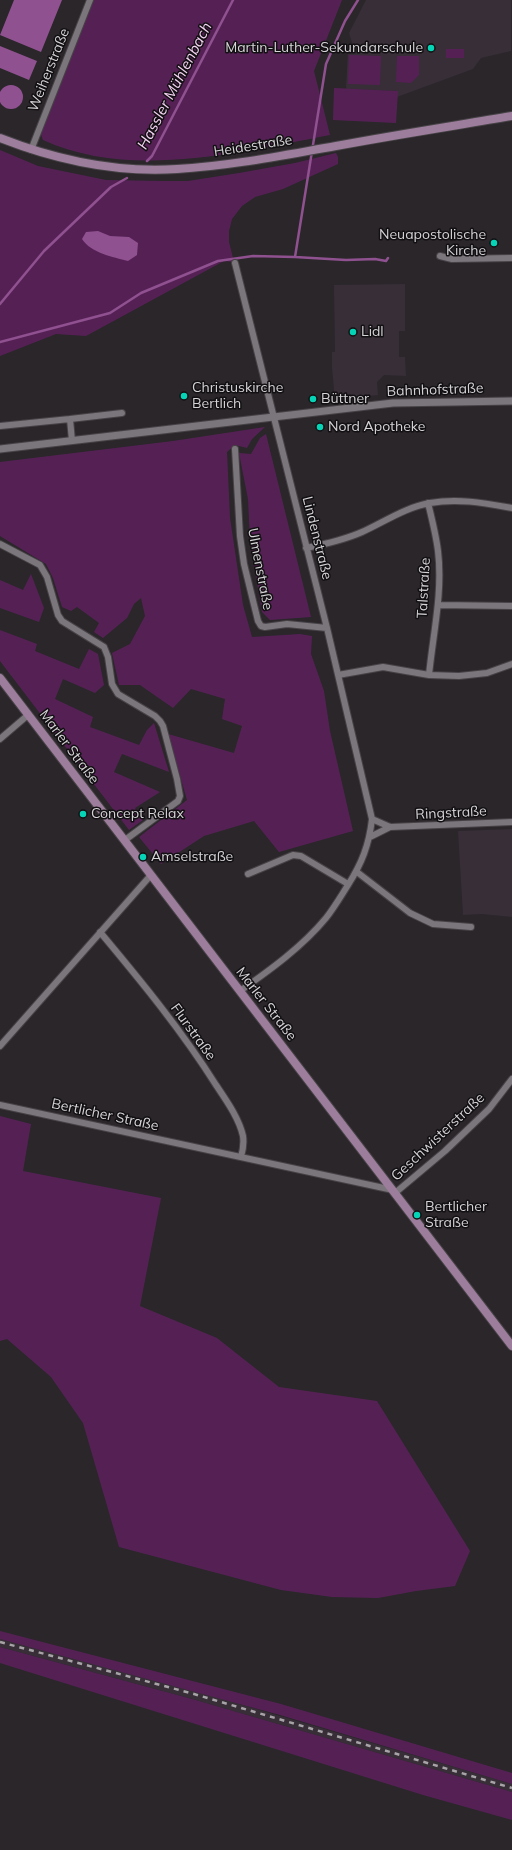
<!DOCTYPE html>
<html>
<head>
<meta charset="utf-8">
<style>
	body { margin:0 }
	canvas { display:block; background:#2a262a }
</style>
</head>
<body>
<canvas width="512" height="1850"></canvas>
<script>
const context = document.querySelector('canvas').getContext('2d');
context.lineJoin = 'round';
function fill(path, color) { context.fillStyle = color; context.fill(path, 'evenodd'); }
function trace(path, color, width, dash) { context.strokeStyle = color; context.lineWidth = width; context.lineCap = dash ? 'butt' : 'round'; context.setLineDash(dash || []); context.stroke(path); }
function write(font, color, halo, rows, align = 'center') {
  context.font = font + ' Mulish,sans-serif'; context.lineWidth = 3; context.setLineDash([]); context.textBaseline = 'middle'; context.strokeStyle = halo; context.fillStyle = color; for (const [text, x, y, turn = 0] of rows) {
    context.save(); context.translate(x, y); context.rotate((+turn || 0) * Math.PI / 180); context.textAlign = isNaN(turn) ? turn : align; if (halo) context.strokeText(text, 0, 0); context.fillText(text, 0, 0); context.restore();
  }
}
fill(new Path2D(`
	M366 0H511V51L481 58 473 69 397 97V91L346 89 348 50 353 46 349 33Z
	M405 284V331H399V357H405L406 376 384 375 377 382 378 395 335 400 332 368V352H335L334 285Z
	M512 829V917L482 914 463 915 458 831Z
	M0 1639 195 1691 505 1782 512 1784V1792L192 1699 0 1647Z`), '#372e37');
fill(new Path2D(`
	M93 0H342L314 71 330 135C240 152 130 180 43 140L40 132Z
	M446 49H464V58H446Z
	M349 55 381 56 380 85 348 84Z
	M397 56H419V75L411 83 396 82Z
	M334 88 398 91 396 123 333 120Z
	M0 150 38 166 106 180 164 181H188L239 173 295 163 336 153 338 157V164L283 189 255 197 242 206 232 219 229 231V242L234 262 224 261 86 336 56 334 0 356Z
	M265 427 252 439 247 448 235 445 227 452 230 518 243 605 252 637 300 634 312 636 311 654 324 691 330 731 353 831 279 852 254 821 204 836 161 864 139 837 187 800 168 734 234 753 242 726 222 719 225 699 191 689 173 708 140 685H119L112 653 130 644 145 616 141 598 134 604 127 618 103 638 94 632 99 623 77 607 71 611 62 607 53 578 46 564 0 536V462L173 441Z
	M266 434 311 617 270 620 262 612 250 540 248 499 239 453 251 454 260 438Z
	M31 574 44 608 39 622 0 608V580L23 590Z
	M0 630 37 644 35 651 79 669 89 649 98 654 104 685 95 693 63 679 55 699 93 717 90 727 139 745 147 730 154 723 169 772 122 754 114 772 160 792 135 808 143 820 129 830 0 661Z
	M0 1116 31 1124 23 1171 161 1198 140 1306 217 1338 279 1387 377 1401 470 1551 455 1586 416 1591 378 1598 332 1597 281 1590 119 1547 83 1423 51 1377 7 1339 0 1341Z
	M0 1631 281 1704 512 1773V1784L280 1715 0 1639Z
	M0 1647 192 1699 512 1792V1820L423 1795 0 1663Z`), '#552155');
fill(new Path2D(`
	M14 0H62L41 52 0 35Z
	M0 46 37 61 29 80 0 68Z
	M-1 97a12 12 0 1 1 24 0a12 12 0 1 1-24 0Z
	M98 231 110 236 129 237 138 243 137 255 128 261C113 257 91 253 82 239L86 232Z`), '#8f518f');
trace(new Path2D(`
	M147 161 152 156 233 0
	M295 257 346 260 375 259 386 261 388 258
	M0 304 44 251 111 187 127 178
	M0 342 110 313 141 293 218 261 253 256 295 257 326 64 345 21 358 0`), '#8f518f', 2.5);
const minor = new Path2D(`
	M31 150 90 0
	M440 256 452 259 512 258
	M235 263 327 628 372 819C369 845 362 863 348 885 341 896 334 908 326 918 302 947 270 970 240 991
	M0 426 70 419
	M72 441 70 419 122 413
	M235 449 240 536 244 564 258 621 261 626 265 627 287 624 327 628
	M428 503C432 519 436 535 438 551 443 592 433 634 429 675
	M0 544 40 565 47 577 58 615 62 621 104 647 108 657 112 684 118 694 155 716 160 721 163 726 177 779 180 796 178 801 125 840
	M306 548C326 544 344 540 362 532 384 522 406 507 430 503 458 498 484 503 512 508
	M438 605 512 606
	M338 675 383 667 429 675 459 676 487 673 512 664
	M0 739 28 715
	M372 819 390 827 512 822
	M370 837 390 827
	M357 872 410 913 433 924 471 927
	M248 874 293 855 301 856 348 884
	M100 932C141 981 182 1031 216 1085 226 1100 239 1118 243 1136 244 1143 243 1150 241 1157
	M0 1046 151 875
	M0 1105 393 1190
	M395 1193 445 1151 489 1109 512 1079`);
const tertiary = new Path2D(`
	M0 449 393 403 512 401`);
const secondary = new Path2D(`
	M0 138C56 160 116 173 177 169 230 166 284 155 336 146 395 135 453 126 512 116
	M0 678 512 1346`);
trace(minor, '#464246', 8);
trace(tertiary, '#464246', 9);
trace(secondary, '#464246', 10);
trace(minor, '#7b767b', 6);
trace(tertiary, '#7b767b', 7);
trace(secondary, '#9c7d9b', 8);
trace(new Path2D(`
	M0 1642 194 1694 512 1788`), '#a7a3a7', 2.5, [5, 5]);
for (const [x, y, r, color] of [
	[431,48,4,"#05d5b6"],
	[494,243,4,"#05d5b6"],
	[353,332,4,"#05d5b6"],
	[184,396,4,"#05d5b6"],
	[313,399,4,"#05d5b6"],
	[320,427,4,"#05d5b6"],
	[83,814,4,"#05d5b6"],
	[143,857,4,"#05d5b6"],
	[417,1215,4,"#05d5b6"]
]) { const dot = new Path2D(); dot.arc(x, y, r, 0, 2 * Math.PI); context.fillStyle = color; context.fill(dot); trace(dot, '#121012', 1.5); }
write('14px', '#d6d3d6', '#121012', [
	["Martin-Luther-Sekundarschule",423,48,"right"],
	["Neuapostolische",486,235,"right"],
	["Kirche",486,251,"right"],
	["Lidl",361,332],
	["Christuskirche",192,388],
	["Bertlich",192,404],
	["Büttner",321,399],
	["Nord Apotheke",328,427],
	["Concept Relax",91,814],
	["Amselstraße",151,857],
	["Bertlicher",425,1207],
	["Straße",425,1223]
], 'left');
write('14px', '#d6d3d6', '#121012', [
	["Weiherstraße",49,70,-68],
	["Heidestraße",253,146,-9],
	["Bahnhofstraße",435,390,-2],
	["Lindenstraße",317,538,76],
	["Ulmenstraße",260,569,79],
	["Talstraße",424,588,-87],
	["Marler Straße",69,747,53],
	["Ringstraße",451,813,-3],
	["Marler Straße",266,1004,52],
	["Flurstraße",193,1032,54],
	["Bertlicher Straße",105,1115,12],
	["Geschwisterstraße",438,1137,-43]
]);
write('italic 15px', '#f6d3f5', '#121012', [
	["Hassler Mühlenbach",175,86,-62]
]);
</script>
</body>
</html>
